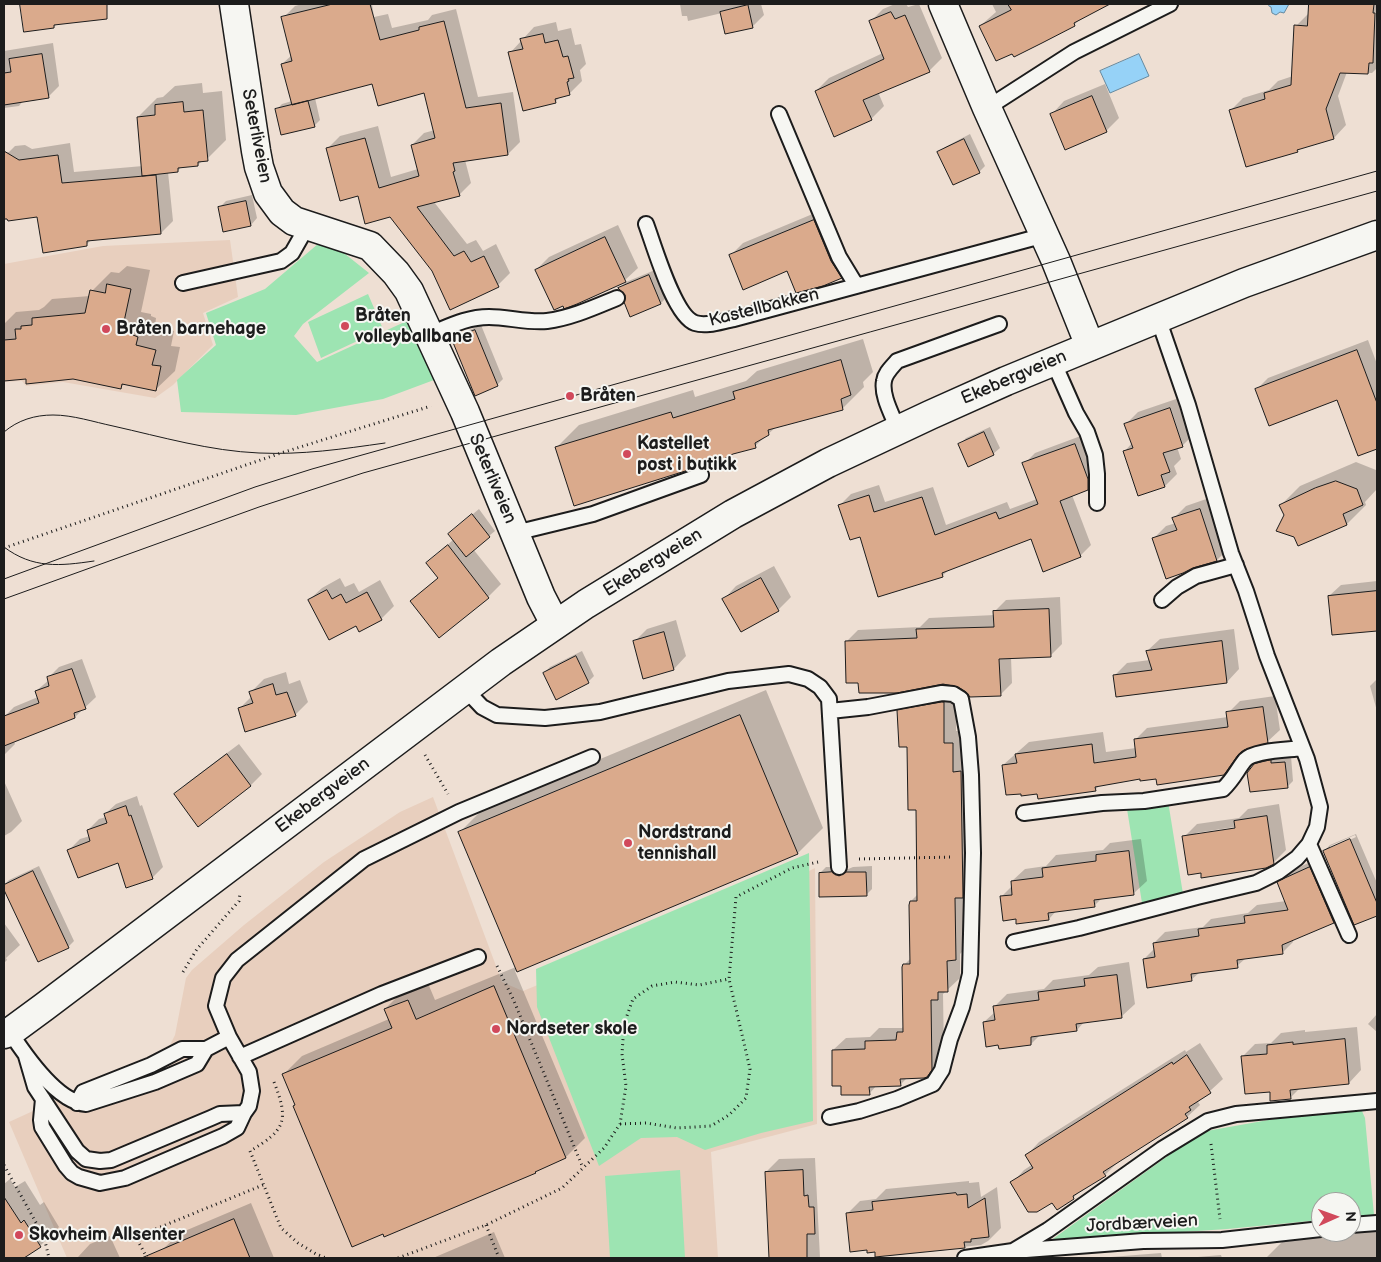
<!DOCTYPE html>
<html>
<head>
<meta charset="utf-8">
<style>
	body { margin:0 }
	#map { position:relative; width:1381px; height:1262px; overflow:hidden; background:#eedfd3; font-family:"Balsamiq Sans",sans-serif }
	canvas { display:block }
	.frame { position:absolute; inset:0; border:5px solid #1c1c1c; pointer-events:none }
	.north { position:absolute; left:1311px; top:1192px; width:50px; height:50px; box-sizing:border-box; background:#f6f6f2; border:1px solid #9f9f9c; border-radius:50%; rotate:88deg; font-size:14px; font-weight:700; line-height:20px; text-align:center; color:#1c1c1c }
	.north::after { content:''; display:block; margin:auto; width:18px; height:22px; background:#d1495b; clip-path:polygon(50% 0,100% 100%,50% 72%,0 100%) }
</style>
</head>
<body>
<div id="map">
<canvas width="1381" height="1262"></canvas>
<div class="frame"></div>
<div class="north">N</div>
</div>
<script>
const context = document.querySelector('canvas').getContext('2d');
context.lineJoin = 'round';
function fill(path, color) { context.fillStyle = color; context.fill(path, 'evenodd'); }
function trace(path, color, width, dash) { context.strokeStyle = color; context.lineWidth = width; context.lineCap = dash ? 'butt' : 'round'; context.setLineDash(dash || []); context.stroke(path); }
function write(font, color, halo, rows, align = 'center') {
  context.font = font + ' "Balsamiq Sans",sans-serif'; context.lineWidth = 4; context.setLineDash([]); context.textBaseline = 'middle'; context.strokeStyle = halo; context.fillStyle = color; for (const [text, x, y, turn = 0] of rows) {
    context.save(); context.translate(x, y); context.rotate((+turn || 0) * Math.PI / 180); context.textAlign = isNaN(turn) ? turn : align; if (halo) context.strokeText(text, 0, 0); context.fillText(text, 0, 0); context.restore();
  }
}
fill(new Path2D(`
	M230 240 238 297 203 313 213 345 173 385 155 398 63 382 26 386 22 381 4 382V264L103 246Z
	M433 797 502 982 523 991 783 884 815 868 817 1124 711 1152 718 1258H67L9 1122 164 1051 170 1045 175 1035 186 978 192 970 244 925 324 862 400 812Z`), '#e8cfbe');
fill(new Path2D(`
	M325 238 369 273 303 324 294 336 317 362 409 320 434 380 383 399 296 415 181 412 177 380 216 345 206 313 265 289Z
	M368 294 383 329 321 358 308 322Z
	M1168 801 1183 894 1142 903 1127 809Z
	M809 853 813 1121 761 1133 705 1150 677 1137 641 1138 599 1166 537 1007 536 969Z
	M1362 1111 1365 1118 1374 1215 1351 1217V1202H1321V1220L1227 1229 1050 1241 1201 1132 1285 1117Z
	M680 1170 685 1258H610L605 1176Z`), '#9de4b2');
const water = new Path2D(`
	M1270 4H1289L1284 13 1280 12 1276 15 1272 13 1271 7 1269 6Z
	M1139 54 1149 76 1110 93 1100 71Z`);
fill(water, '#96d2f7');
trace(water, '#65899f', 1);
fill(new Path2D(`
	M21 4H103V5L58 23 54 27 25 31Z
	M302 4H372L374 17 388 14 392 28 428 20 432 15 456 9 478 97 513 92 520 142 508 154 465 160 471 183 459 195 434 202 467 244 476 240 483 251 496 244 510 273 498 285 433 271 391 216 359 195 327 149 340 136 378 126 391 177 418 169 412 145 424 133 435 130 425 91 373 82 315 98 320 120 314 126 276 110 282 104 292 101 282 64 292 55 283 18 295 6Z
	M680 4H761L764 15 752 27 722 13 688 21 687 16H682Z
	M895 4H906L908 7 919 4 942 58 929 71 878 92 884 106 871 119 816 91 829 78 883 53 870 22 883 9Z
	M992 4H1111L1080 19 1074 25 980 26 996 12Z
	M1310 4H1377V68L1372 73 1347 72 1338 96 1346 125 1334 138 1301 147 1297 151 1231 110 1243 98 1269 90 1278 81 1293 76 1296 26 1309 13Z
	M556 22 558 31 571 28 575 45 581 44 586 64 580 70 582 81 569 94 561 96 555 102 510 53 534 27Z
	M53 43 59 86 48 97 23 101 19 106 4 108V51Z
	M202 83 203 93 222 91 226 140 207 159 203 160 198 165 182 166 178 171 168 172 173 221 161 233 92 239 87 244 38 215 4 218V153L9 152 15 146 25 145 32 149 70 143 74 172 143 166 138 117 157 98 163 97 175 86Z
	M1105 84 1119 118 1106 131 1052 114 1064 101Z
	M970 134 985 166 979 172 938 153 945 147Z
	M252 195 257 218 251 225 220 207 226 201Z
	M827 208 843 248 853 264 841 277 788 269 730 256 743 243Z
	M618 225 638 268 625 280 576 303 536 270 549 257Z
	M127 266 150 270 141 312 151 314V316L156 318 155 326 174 331 171 346 180 347 175 371 155 390 125 383 120 388 73 378 27 377 4 379V324L16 312 39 310 44 307 52 299 90 296 92 291 111 272 119 273Z
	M655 270 667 297 661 303 631 315 627 295 620 288 626 282Z
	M481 325 503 379 497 385 453 340 460 334Z
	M863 339 873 372 863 382 864 387 842 409 776 427 755 446 557 447 579 425 693 390 695 397 746 381 757 371Z
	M1368 340 1377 364V448L1359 454 1338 399 1257 389 1268 378Z
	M1182 397 1194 434 1182 446 1177 447 1181 459 1174 466 1177 474 1165 486 1139 495 1124 452 1132 443 1126 424 1138 412Z
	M990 427 1000 448 993 454 960 444 966 438Z
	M1086 434 1099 478 1088 489 1072 495 1091 545 1080 556 1031 537 950 569 942 576 861 535 840 505 851 494 879 485 885 502 933 487 946 525 1007 502 1010 509 1037 499 1024 464 1035 453Z
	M1356 462 1376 470 1377 474V489L1365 502 1366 505 1347 524 1295 536 1281 505 1300 486Z
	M1212 497 1229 548 1217 560 1193 566 1154 538 1166 526 1176 523 1174 518 1186 506Z
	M479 509 495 531 473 549 501 584 488 597 439 636 411 601 439 577 428 563 454 539 449 534Z
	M774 566 791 597 778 610 724 599 736 586Z
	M340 578 345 587 354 583 359 592 380 580 394 606 381 619 356 625 309 600 322 588Z
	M1377 581V630L1333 634 1329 596 1341 585Z
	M1060 597 1062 644 1050 656 1011 657 1012 683 1000 695 967 691 958 685 943 683 860 682 846 642 858 630 920 627 929 618 995 615 994 612 1006 600Z
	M676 620 686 656 674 669 634 642 647 629Z
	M1234 629 1239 669 1227 682 1114 676 1127 663 1150 660 1147 651 1160 639Z
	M582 651 594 676 588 682 544 673 550 667Z
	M82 659 96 697 75 717 14 741 15 744 4 755V717L14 707 38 697 36 691 49 680 48 678 59 667Z
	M286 672 289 684 300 680 308 702 295 715 239 709 252 696 251 692 264 679Z
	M1377 679V711L1370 686Z
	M766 690 823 828 798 853 515 971 585 1138 566 1157 539 1168 535 1172 296 1105 283 1075 302 1056 389 1019 385 1009 404 990 427 981 435 1000 516 967 460 832 485 807Z
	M956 690V731H965L968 946 960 954V978L943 994 944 1056 940 1063 927 1076 908 1077 900 1085H877L869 1094 842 1084 833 1050 846 1038 870 1037 879 1028H902L904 1026V965L911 958V901L918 894 917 808 908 746 899 711 912 698Z
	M1275 696 1280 730 1267 742 1245 748 1235 762 1223 774 1141 778 1101 784 1095 790 1039 792 1003 765 1029 742 1103 732 1106 752 1136 748 1135 740 1147 728 1228 717V713L1240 701Z
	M239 744 262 774 250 786 176 794 187 783Z
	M1276 755 1277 758 1291 756 1293 781 1287 787 1252 767 1259 760Z
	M4 781 22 821 11 832 4 836Z
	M137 796 140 806 142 805 163 867 152 878 119 861 69 850 80 839 90 836 88 830 99 819 106 817 105 814 116 804Z
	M1279 804 1286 850 1273 863 1202 872 1184 837 1197 824 1239 818 1248 809ZM1241 826V829L1196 836V833Z
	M1356 834 1377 883V914L1355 924 1324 851 1330 845ZM1355 835 1356 837 1330 849V846Z
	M1141 839 1147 881 1134 893 1103 897 1094 906 1057 910 1049 919 1017 918 1001 897 1013 885 1012 881 1025 869 1046 866 1056 855 1103 850 1110 843Z
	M1321 857 1344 910 1333 922 1293 939V942L1282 953 1246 958 1237 966 1200 972 1191 980 1144 959 1155 948 1154 943 1165 932 1203 927 1211 919 1248 913 1257 905 1286 901 1278 883 1289 872Z
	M39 866 74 941 68 947 38 961 4 885 9 880Z
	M872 866V889L866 895 820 873 826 867H839L846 870 853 867Z
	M4 923 20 945 6 958 7 960 4 963Z
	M1129 962 1135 1004 1122 1016 1085 1021 1077 1030 1040 1035 1031 1044 984 1022 995 1012 994 1007 1007 994 1044 989 1053 980 1089 975 1098 967Z
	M1377 1014V1032L1368 1024Z
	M1357 1027 1361 1070 1349 1083 1300 1088 1291 1097 1271 1091 1242 1057 1255 1044 1271 1043 1281 1033 1305 1030V1032Z
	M1200 1043 1223 1079 1198 1102 1200 1105 1187 1117 1118 1162 1105 1175 1083 1188 1073 1198 1052 1201 1012 1183 1024 1170 1033 1164 1027 1155 1039 1142 1185 1050 1186 1052Z
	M815 1158 820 1258H770L766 1172 779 1159Z
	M10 1179 15 1187 25 1181 40 1205 44 1202 59 1227 40 1246 21 1258H4V1184Z
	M969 1181V1183L979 1182 981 1197 997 1187 1001 1228 988 1241 981 1245 876 1256V1251L847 1214 860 1201 876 1199 886 1189Z
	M251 1203 274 1258H166L162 1250 180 1233Z
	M1377 1231V1258H1266L1284 1240Z
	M494 1232 505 1258H433Z
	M110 1236 120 1258H78V1257L90 1244Z
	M1161 1253 1162 1258H1098Z
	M1221 1255 1222 1258H1186Z`), '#0003');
const building = new Path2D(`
	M20 4H107V19L54 25V28L24 32Z
	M333 4H370L380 40 419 30V27L444 21 466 108 501 103 508 155 453 163 455 171 453 172 460 196 417 207 454 256 464 251 471 262 484 256 499 287 450 310 432 271 390 217 365 224 358 196 340 201 326 148 365 138 379 188 419 176 411 145 435 138 424 93 378 106 372 84 292 105 281 64 292 61 281 17Z
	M1008 4H1110L1074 23 1075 26 1042 43 1014 57 1012 54 996 61 979 26 1011 10Z
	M1309 4H1374L1373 13H1375L1373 63H1369L1368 74 1340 73 1326 109 1334 139 1297 150 1298 152 1246 167 1229 110 1265 99 1264 93 1291 85 1294 25 1307 26Z
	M748 5 753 28 725 34 720 12Z
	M891 12 895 19 905 15 930 72 863 100 872 120 834 137 815 91 884 59 869 21Z
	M543 34 545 43 558 40 563 57 568 56 574 78 568 79 569 81 567 82 570 95 555 99 556 103 523 111 508 52 523 49 520 39Z
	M42 54 49 98 4 105V73L11 72 9 59Z
	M1092 96 1107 132 1065 150 1050 114Z
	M308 101 315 127 281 135 275 109Z
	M183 102 184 112 203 110 208 161 198 162V166L178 168V172L142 176 137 117 155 115V105Z
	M964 139 980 173 953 185 937 152Z
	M4 151 19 160 58 155 62 183 156 175 161 234 87 241V246L43 253 37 217 8 221 7 219H4Z
	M246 201 251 226 223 232 218 207Z
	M814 220 831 261 842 278 823 286 796 293 787 271 743 290 729 255Z
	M605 237 626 282 577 304 564 309 563 306 554 310 535 270Z
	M649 275 661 304 630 317 624 302 625 295 618 288Z
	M107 284 131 289 122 331 133 333V335L138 337 136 345 156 350 152 365 161 366 156 391 122 384 121 389 73 379 26 384V379L4 381V340L16 339 15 329H21V326L32 325V318L85 313 90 290 105 293Z
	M475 330 498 386 475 396 452 340Z
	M1357 350 1377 403V449L1358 456 1337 400 1269 426 1255 389Z
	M841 360 851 395 841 399 843 410 768 430 769 435 755 443 756 448 733 454 718 462 698 467 574 506 555 447 671 412 673 418 735 399 733 392Z
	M1170 408 1183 447 1163 453 1170 472 1161 475 1165 487 1138 496 1123 451 1133 448 1124 424Z
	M984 432 994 455 968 467 958 444Z
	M1075 444 1088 479V490L1060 501 1081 557 1043 572 1031 539 942 573 943 577 878 597 860 537 850 540 838 505 869 495 874 512 922 497 935 535 996 512 999 519 1038 504 1022 463Z
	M1336 481 1357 489 1363 505 1343 514 1347 525 1298 546 1294 537 1276 531 1284 515 1279 505 1315 488Z
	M1200 509 1217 561 1193 568 1183 573 1166 579 1152 538 1177 530 1172 518Z
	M472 514 490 537 466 557 448 534Z
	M448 545 489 598 439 638 410 601 438 578 426 563Z
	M761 578 779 611 741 632 722 599Z
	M327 590 332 599 341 594 346 603 367 592 382 620 359 632 356 626 329 640 308 600Z
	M1377 591V631L1332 635 1328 596Z
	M1049 609 1051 657 999 659 1001 696 970 697 966 692 958 687 943 684 897 693H859L858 683H846L845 641 917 638 916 629 994 627 993 611Z
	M664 632 674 670 643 679 633 641Z
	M1222 641 1227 683 1116 697 1113 675 1152 670 1146 651Z
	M576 656 589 683 556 700 543 673Z
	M72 669 86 709 74 713 75 718 4 746V716L39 703 35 691 49 686 47 677Z
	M273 684 276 695 287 692 296 716 245 732 238 708 253 703 249 692Z
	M942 702H944V743H953V772L961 771 963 898H955L956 960 947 961 948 992H938V1000H931L932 1070 927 1077 924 1078 900 1079 901 1086 869 1087 870 1095H841V1086H832V1050L865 1049V1041L896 1040 897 1032H903L902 967 903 964H910L909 905 910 901H917L916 810H908L907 747H899L897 710Z
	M1263 707 1268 743 1244 750 1238 755 1224 775 1157 785 1156 779 1140 781V779L1095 787 1096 791 1038 799 1037 794 1021 796V794L1006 795 1002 765 1017 763 1015 754 1092 744 1094 763 1136 757 1134 739 1228 727 1226 712Z
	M740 715 798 854 517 972 458 832Z
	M227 754 251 786 198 827 174 794Z
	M1271 760V763L1285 762 1288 788 1250 792 1247 773 1254 764Z
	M126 806 129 816 131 815 153 879 126 888 118 863 78 878 67 850 90 841 87 830 107 823 104 814Z
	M1267 816 1274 864 1266 868 1201 878V873L1188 875 1182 836 1235 828 1234 821Z
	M1350 839 1377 903V916L1354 925 1323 851Z
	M1129 851 1134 895 1094 900 1095 907 1048 913 1049 920 1016 924V919L1003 921 1000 896 1012 895 1011 881 1043 877 1042 868 1096 861V855Z
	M1310 867 1334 923 1282 945 1283 954 1237 960 1238 968 1191 974 1192 981 1147 988 1143 959 1155 957 1153 943 1199 936 1198 929 1245 923 1244 916 1288 910 1277 882Z
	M33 871 69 948 38 962 4 890V885Z
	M832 872 839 876 846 872H866L867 896 819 897V873Z
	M1117 975 1122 1018 1076 1024 1077 1031 1031 1037V1045L999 1049 998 1045 986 1047 983 1022 995 1020 993 1006 1039 1000 1038 992 1085 986 1084 979Z
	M494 986 566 1158 535 1172 536 1173 384 1237 383 1234 352 1247 293 1106 295 1105 282 1074 392 1028 384 1009 408 1000 416 1019Z
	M1345 1039 1349 1084 1290 1090 1291 1099 1270 1101V1092L1245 1094 1241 1056 1267 1054V1045L1293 1042V1044Z
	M1187 1055 1211 1093 1189 1107 1191 1110 1185 1114 1188 1118 1103 1172 1106 1176 1073 1196 1074 1199 1057 1210 1052 1203 1037 1212H1028L1010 1182 1033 1168 1025 1155 1172 1062 1173 1064Z
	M803 1170 804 1196 808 1195 809 1207H814L815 1234H807V1258H769L765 1172Z
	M956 1193 957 1195 967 1194 968 1208 985 1198 989 1237 971 1239V1242H964L965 1248 875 1257V1252L867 1253V1250L850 1252 846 1213 873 1210 872 1202Z
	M4 1197 21 1223 24 1220 41 1247 24 1258H4Z
	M234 1219 250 1258H142Z`);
fill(building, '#daaa8c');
trace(building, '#1c1c1c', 1);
const lane = new Path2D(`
	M987 108 1074 52 1170 4
	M779 114 839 257 856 285
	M646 224C654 245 674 316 695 323 707 327 722 321 734 319L1045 235
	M183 283 281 261 292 253 308 225
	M430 334C450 326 467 317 489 317 508 317 528 323 547 321 571 318 595 307 617 298
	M1053 361 1076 413 1087 432 1095 455 1097 474V503
	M898 430C893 416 881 396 884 381 885 373 892 367 897 361L999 324
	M515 533 593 514 701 475
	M1162 600 1177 587 1196 576 1236 565
	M465 689 482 707 497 715 545 718 600 712 728 681 789 674 808 679 820 687 829 699 839 867
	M830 711 868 707 942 693 953 694 961 699 968 737 971 775 973 853 970 974 962 1007 950 1039 942 1070 933 1084 897 1099 859 1111 830 1117
	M1024 813 1102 803 1144 801 1223 789C1233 780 1237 770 1245 760 1254 750 1289 750 1302 748
	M1309 844 1349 935
	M1014 942 1079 928 1197 897 1256 883 1278 872 1297 858 1309 844 1317 827 1320 807 1307 759 1267 656 1246 591 1231 553 1188 405 1158 318
	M10 1032C25 1055 57 1102 86 1104L155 1082 197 1064 206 1049 229 1037
	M26 1056 35 1087 77 1151 86 1159 100 1161 111 1160 211 1118 220 1114 244 1113 249 1106 252 1091 249 1072 229 1037 216 1006 223 978 237 960 364 859 459 812 592 757
	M240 1057 382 994 478 957
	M43 1099 41 1120 42 1127 66 1166 72 1173 79 1177 100 1183 125 1178 223 1136 237 1128 244 1113
	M77 1103 83 1092 151 1065 182 1049H206
	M1351 1225 1377 1223
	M1013 1251 1048 1230 1162 1149 1208 1121 1236 1114 1377 1101
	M965 1258 1013 1251 1143 1241 1222 1240 1321 1229`);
const street = new Path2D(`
	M234 4 256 151 259 167 268 193 282 212 294 221 370 246 396 273 409 291 465 412 541 597 555 624
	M943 4 987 108 1056 261 1090 346`);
const secondary = new Path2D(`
	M4 1034 10 1032 44 1007 501 662 586 604 733 514 828 463 930 415 1006 381 1244 283 1377 235`);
trace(lane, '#1c1c1c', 18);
trace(street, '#1c1c1c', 31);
trace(secondary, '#1c1c1c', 31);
trace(new Path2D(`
	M4 548 281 453 431 406
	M425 755 448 794
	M859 859 953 857
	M497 966 514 1001 583 1168
	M183 972 197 949 239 901 240 893
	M274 1082C289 1120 286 1130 250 1151L281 1228 298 1243 316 1254 326 1258
	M620 1124 646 1123 677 1128 711 1126 729 1115 746 1098 750 1069 729 979
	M1211 1144 1220 1219
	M4 1165 44 1237 49 1258
	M486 1225 499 1258
	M147 1258 136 1237 263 1185
	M398 1258 486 1225 562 1188 604 1148 620 1124 626 1086 622 1054 624 1024 633 999 652 986 675 982 699 985 729 979 736 897 792 868 818 862`), '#1c1c1c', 3, [1, 4]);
trace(lane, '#f6f6f2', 14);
trace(street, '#f6f6f2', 28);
trace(secondary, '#f6f6f2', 28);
trace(new Path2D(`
	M4 432C18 420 35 415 53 415 73 415 94 422 113 426 162 437 210 451 259 453 302 455 343 449 385 443
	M4 547C33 569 60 566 94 561
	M4 579 255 487 312 469 1377 171
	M4 599 259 507 363 473 1377 191`), '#1c1c1c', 1);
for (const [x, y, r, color] of [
	[345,326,5,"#d1495b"],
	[106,329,5,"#d1495b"],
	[570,396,5,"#d1495b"],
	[627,454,5,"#d1495b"],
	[628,843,5,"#d1495b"],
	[496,1029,5,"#d1495b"],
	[19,1235,5,"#d1495b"]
]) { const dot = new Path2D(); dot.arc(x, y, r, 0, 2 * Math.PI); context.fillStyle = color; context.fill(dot); trace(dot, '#f6f6f2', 2); }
write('18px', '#1c1c1c', '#f6f6f2', [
	["Seterliveien",256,136,79],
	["Kastellbakken",764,308,-14],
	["Ekebergveien",1014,378,-23],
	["Seterliveien",492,479,67],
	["Ekebergveien",653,563,-32],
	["Ekebergveien",323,796,-37],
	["Jordbærveien",1142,1224,-3]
]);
write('bold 18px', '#1c1c1c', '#f6f6f2', [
	["Bråten",355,316],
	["volleyballbane",355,337],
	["Bråten barnehage",116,329],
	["Bråten",580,396],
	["Kastellet",637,444],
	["post i butikk",637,465],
	["Nordstrand",638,833],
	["tennishall",638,854],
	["Nordseter skole",506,1029],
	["Skovheim Allsenter",29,1235]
], 'left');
</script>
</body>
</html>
